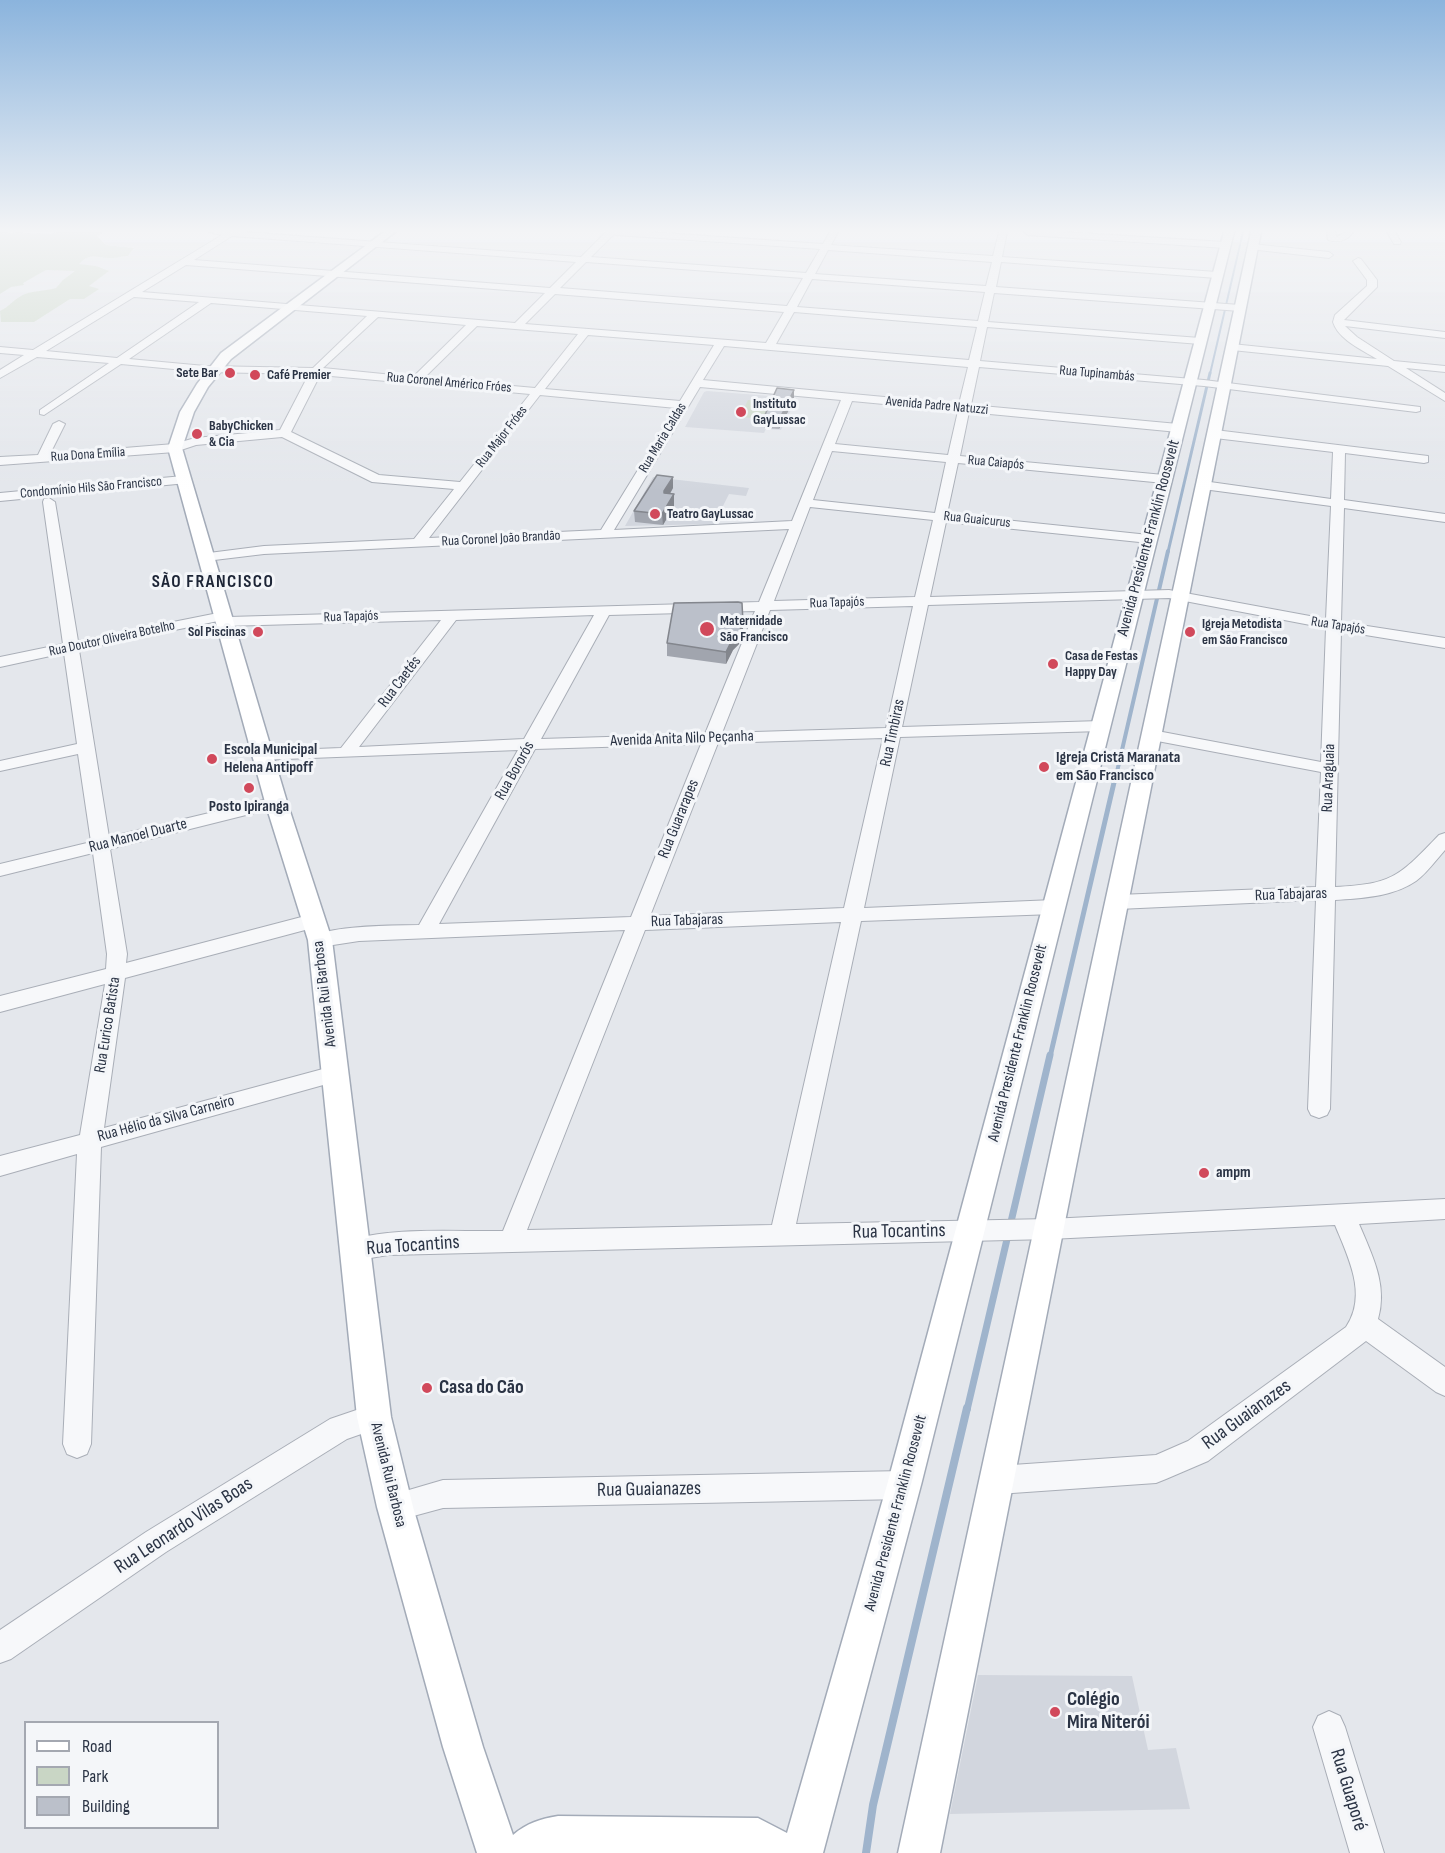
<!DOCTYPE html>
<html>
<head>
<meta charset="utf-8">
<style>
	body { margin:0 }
	#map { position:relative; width:1445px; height:1853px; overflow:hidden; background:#e4e7ec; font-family:"Sofia Sans Condensed",sans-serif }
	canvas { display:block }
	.legend { position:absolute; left:24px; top:1721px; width:195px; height:108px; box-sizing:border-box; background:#f4f6f9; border:2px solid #a4a8b1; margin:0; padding:8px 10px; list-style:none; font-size:18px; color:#2b3445 }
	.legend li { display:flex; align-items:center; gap:12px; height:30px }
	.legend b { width:30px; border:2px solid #a4a8b1 }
</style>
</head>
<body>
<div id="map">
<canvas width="1445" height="1853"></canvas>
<ul class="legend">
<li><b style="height:8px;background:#fff"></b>Road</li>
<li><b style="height:16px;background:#c9d6c5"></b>Park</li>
<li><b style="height:16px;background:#bbc0ca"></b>Building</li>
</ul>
</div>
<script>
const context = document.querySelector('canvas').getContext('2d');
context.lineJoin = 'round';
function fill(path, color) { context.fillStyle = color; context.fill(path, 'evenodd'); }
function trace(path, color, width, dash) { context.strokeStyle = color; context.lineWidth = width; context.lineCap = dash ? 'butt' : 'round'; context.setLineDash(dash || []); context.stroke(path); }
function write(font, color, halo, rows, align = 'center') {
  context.font = font + ' "Sofia Sans Condensed",sans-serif'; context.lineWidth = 6; context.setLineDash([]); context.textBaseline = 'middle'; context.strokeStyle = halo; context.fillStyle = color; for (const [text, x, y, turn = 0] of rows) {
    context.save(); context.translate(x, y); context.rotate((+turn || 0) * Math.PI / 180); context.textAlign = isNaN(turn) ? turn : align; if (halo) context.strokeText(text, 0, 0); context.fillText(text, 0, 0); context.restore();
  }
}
fill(new Path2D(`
	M707 391 797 398 781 430 766 429 764 433 685 427 704 392Z
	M653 477 749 488 746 496 729 494 714 524 625 526Z
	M978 1675 1132 1676 1148 1750 1176 1748 1190 1809 950 1814Z`), '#d2d6de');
fill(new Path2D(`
	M0 232 51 234 57 232H103L97 236 106 245 134 248 128 256C123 256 117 258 112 258 97 259 92 251 79 264L96 266 109 271 89 286 99 289 84 299H70L34 322H1L0 311C9 307 13 300 21 296 28 291 47 291 56 288L63 280 75 271 46 270 23 283 24 285 11 287 0 294Z
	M748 400 773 402 766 419 740 417Z`), '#c9d6c5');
trace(new Path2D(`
	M1210 374 1243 232`), '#9fb4cc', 2);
trace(new Path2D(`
	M1168 552 1210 373`), '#9fb4cc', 3);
trace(new Path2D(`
	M1116 776 1168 551`), '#9fb4cc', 4);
trace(new Path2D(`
	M1050 1057 1116 774`), '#9fb4cc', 5);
trace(new Path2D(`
	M1010 1226 1050 1055
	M967 1410 1008 1235`), '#9fb4cc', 7);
trace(new Path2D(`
	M866 1853 873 1805 967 1408`), '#9fb4cc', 8);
const minor = new Path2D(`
	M209 232H243L581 257 606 232H648L823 244 830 232H838L831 245 993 256 999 232H1007L1002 257 1217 272 1222 275 1217 278 1001 262 996 287 1240 305 1245 308 1240 311 994 293 988 322 1200 338 1205 341 1200 344 987 327 980 361 1204 380 1420 407V411L1416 412 1204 386 979 367 971 405 1178 424 1184 428 1178 432 969 412 960 456 1164 475 1170 479 1164 483 958 463 947 514 1149 535 1156 539 1149 543 946 522 930 597 1169 590 1326 619 1331 506 1203 489 1197 485 1203 481 1331 499 1333 452 1215 438 1209 434 1215 430 1428 456V462L1424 463 1345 453 1344 500 1445 514V522L1344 508 1341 622 1445 638V648L1341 631 1335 887C1394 884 1399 876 1439 835L1445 833V850C1436 860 1427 873 1416 881 1393 897 1362 898 1335 900L1330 1109 1327 1115 1319 1118 1311 1115 1308 1109 1316 900 1118 909 1111 907 1108 902 1111 897 1118 895 1316 887 1321 772 1152 740 1144 735 1152 730 1321 762 1326 628 1169 598 928 605 902 727 1101 721 1109 726 1101 731 900 737 864 908 1054 900 1061 902 1064 907 1061 912 1054 914 861 921 796 1224 1050 1219 1445 1199V1219L1359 1224C1372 1255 1388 1285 1378 1319L1445 1367V1396L1436 1392 1366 1341 1208 1461 1166 1479 1156 1483 998 1494 988 1490 984 1480 988 1470 998 1466 1156 1455 1188 1441 1346 1327C1368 1295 1348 1257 1335 1225L1050 1239 388 1255 353 1261 344 1258 341 1250 344 1242C389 1226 455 1232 503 1231L625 930 359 941 320 947 313 945 310 940 313 935C347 925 384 926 419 925L518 750 259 760 257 756 265 751 341 748 441 620 225 626 220 625 218 621 79 650 109 837 276 797 282 798 285 802 282 806 110 849 127 954 126 963 313 914 320 916 323 921 320 926 125 978 104 1128 334 1066 342 1068 345 1074 342 1080 334 1082 101 1147 91 1444 87 1454 77 1458 67 1454 63 1444 77 1154 0 1176V1156L80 1135 105 984 0 1012V996L106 969 107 954 93 853 0 876V864L91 842 78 754 0 771V761L77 744 64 653 0 667V657L63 644 43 502 44 499 49 498 55 502 78 641 223 612 228 613 229 617 759 602 789 529 264 554 206 561 201 560 199 557 201 554 264 546 414 539 454 489 372 482 282 437 196 445 175 452 0 465V457L38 455 53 424 59 421 65 424 50 454 174 444 195 438 280 430 309 374 205 372 121 364 44 415 40 414V410L109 363 37 357 0 378V370L24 355 0 353V347L33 350 222 235ZM614 234 617 235 820 249 806 273 591 257ZM232 236 576 262 550 288 194 260ZM828 250 992 262 986 286 815 274ZM586 262 803 278 787 306 560 288ZM186 265 545 293 515 323 142 292ZM812 279 985 292 978 321 797 307ZM555 294 784 312 766 343 525 324ZM134 297 199 302 117 358 46 351ZM211 303 367 316 313 368 205 366 129 359ZM794 312 977 327 969 360 776 344ZM378 317 466 325 413 377 323 368ZM477 326 578 334 535 388 424 378ZM588 335 714 345 680 401 545 389ZM724 346 968 367 959 404 703 380ZM320 375 530 394 460 482 379 475 291 432ZM700 387 841 400 792 521 614 530ZM540 395 676 408 601 530 429 538ZM852 401 958 411 948 455 835 444ZM832 451 946 462 935 513 813 500ZM810 507 933 520 915 597 774 601ZM913 606 886 728 722 733 770 610ZM755 611 705 734 541 739 609 615ZM594 615 524 739 359 747 456 620ZM883 738 844 908 650 916 718 743ZM701 744 631 917 439 924 535 749ZM841 922 772 1225 527 1230 645 930Z
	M1024 232H1062L1225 242 1229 245 1225 248 1028 235Z
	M1327 232H1335L1337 237 1345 232H1353C1347 241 1339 243 1328 240Z
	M1387 232H1395L1401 242 1400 244H1394Z
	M1252 244 1329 252 1333 255 1329 258 1249 249 1248 247Z
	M1358 258 1361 259 1377 280V287L1344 320 1445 332V338L1345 326 1357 337 1394 361 1445 366V372L1406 368 1445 393V401L1388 366 1232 350 1227 347 1232 344 1377 359C1362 350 1338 339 1333 322L1335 315 1367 286V280L1353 261Z
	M183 476 187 477 189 480 187 483 0 501V493Z
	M374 1404 384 1408 388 1417 384 1426 347 1439 166 1552 11 1659 0 1663V1630L146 1532 330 1419Z
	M904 1471 914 1475 918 1485 914 1495 904 1499 443 1508 395 1521 385 1517 381 1507 385 1497 443 1480Z
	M1329 1711 1340 1716 1345 1727 1384 1853H1350L1313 1727 1318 1716Z`);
const major = new Path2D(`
	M384 232H395L231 359 208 387 194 412 182 448 287 802 332 940 391 1417 413 1507 483 1747 513 1835C527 1823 540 1819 558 1816L758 1818 787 1833 887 1485 1224 232H1234L921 1485 823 1853H477L443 1747 377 1507 357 1417 308 940 265 802 168 448 180 412 197 384 221 353Z
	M1251 232H1261L940 1853H898Z`);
trace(minor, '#a9aeb7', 2);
trace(major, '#a3abb8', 3);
fill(minor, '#f7f8fa');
fill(major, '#fff');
fill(new Path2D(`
	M794 400 779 429 764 428V417Z
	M673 488 670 494H674V506L663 525 635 522 634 511Z
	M743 635 739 644 733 650 726 664 667 656V643Z`), '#a1a5ae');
fill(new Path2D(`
	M794 390V400L779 429 780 418Z
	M673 477V488L664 503V491Z
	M674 494V506L663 525 662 514Z
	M743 623V635L739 644 733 650 726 664V652L733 638Z`), '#83868d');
const building = new Path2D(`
	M777 388 794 390 780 418 764 417Z
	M657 475 673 477 664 491V493L674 494 662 514 634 511Z
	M738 602 742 603 743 623 739 632 733 638 726 652 667 643 674 603Z`);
fill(building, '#bbc0ca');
trace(building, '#83868d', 1.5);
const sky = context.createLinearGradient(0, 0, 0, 491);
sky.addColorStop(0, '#8bb4dd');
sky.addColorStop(0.47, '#f3f4f6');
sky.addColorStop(1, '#f3f4f600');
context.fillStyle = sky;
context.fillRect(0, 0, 1445, 491);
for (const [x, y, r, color] of [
	[230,373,6,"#d1495b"],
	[255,375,6,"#d1495b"],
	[741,412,6,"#d1495b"],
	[197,434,6,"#d1495b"],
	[655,514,6,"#d1495b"],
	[707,629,8,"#d1495b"],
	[258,632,6,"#d1495b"],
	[1190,632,6,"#d1495b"],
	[1053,664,6,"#d1495b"],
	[212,759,6,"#d1495b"],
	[1044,767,6,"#d1495b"],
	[249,788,6,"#d1495b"],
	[1204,1173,6,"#d1495b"],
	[427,1388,6,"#d1495b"],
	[1055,1712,6,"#d1495b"]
]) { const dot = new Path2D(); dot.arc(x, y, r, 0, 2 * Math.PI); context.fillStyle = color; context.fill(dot); trace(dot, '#f4f6f9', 2); }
write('bold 14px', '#2b3445', '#f4f6f9', [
	["Sete Bar",218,373,"right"],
	["Café Premier",267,375],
	["Instituto",753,404],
	["GayLussac",753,420],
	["BabyChicken",209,426],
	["& Cia",209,442],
	["Teatro GayLussac",667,514],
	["Maternidade",720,621],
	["São Francisco",720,637],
	["Igreja Metodista",1202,624],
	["em São Francisco",1202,640],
	["Sol Piscinas",246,632,"right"],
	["Casa de Festas",1065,656],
	["Happy Day",1065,672]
], 'left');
write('14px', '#2b3445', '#f4f6f9', [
	["Rua Tupinambás",1097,374,5],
	["Rua Coronel Américo Fróes",449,383,5],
	["Avenida Padre Natuzzi",937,406,5],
	["Rua Major Fróes",502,437,-52],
	["Rua Maria Caldas",663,438,-59],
	["Rua Dona Emília",88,455,-4],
	["Rua Caiapós",996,463,5],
	["Condomínio Hils São Francisco",91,488,-5],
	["Rua Guaicurus",977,520,6],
	["Rua Coronel João Brandão",501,539,-3],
	["Rua Tapajós",837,603,-2],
	["Rua Tapajós",351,617,-2],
	["Rua Tapajós",1338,626,9],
	["Rua Doutor Oliveira Botelho",112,639,-12]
]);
write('16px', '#2b3445', '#f4f6f9', [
	["Avenida Presidente Franklin Roosevelt",1149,538,-75],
	["Rua Caetés",400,682,-53],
	["Rua Timbiras",893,733,-78],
	["Avenida Anita Nilo Peçanha",682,739,-2],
	["Rua Bororós",515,771,-61],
	["Rua Araguaia",1329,778,-88],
	["Rua Guararapes",679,819,-68],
	["Rua Manoel Duarte",138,836,-14],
	["Rua Tabajaras",1291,895,-2],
	["Rua Tabajaras",687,921,-2],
	["Avenida Rui Barbosa",325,994,-97],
	["Rua Eurico Batista",108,1025,-81],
	["Avenida Presidente Franklin Roosevelt",1018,1043,-76],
	["Rua Hélio da Silva Carneiro",166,1119,-15],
	["Avenida Rui Barbosa",388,1475,76],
	["Avenida Presidente Franklin Roosevelt",896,1513,-75]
]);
write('bold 16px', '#2b3445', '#f4f6f9', [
	["Escola Municipal",224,750],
	["Helena Antipoff",224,768],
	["Igreja Cristã Maranata",1056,758],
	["em São Francisco",1056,776],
	["Posto Ipiranga",249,807,"center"],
	["ampm",1216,1173]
], 'left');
context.letterSpacing = '1.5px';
write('bold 18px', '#1d2536', '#f4f6f9', [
	["SÃO FRANCISCO",213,582]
]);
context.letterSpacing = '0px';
write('20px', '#2b3445', '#f4f6f9', [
	["Rua Tocantins",899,1232,-1],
	["Rua Tocantins",413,1246,-4],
	["Rua Guaianazes",1247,1415,-36],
	["Rua Guaianazes",649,1490,-1],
	["Rua Leonardo Vilas Boas",184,1526,-33],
	["Rua Guaporé",1348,1790,73]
]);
write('bold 20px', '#2b3445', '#f4f6f9', [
	["Casa do Cão",439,1388],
	["Colégio",1067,1700],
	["Mira Niterói",1067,1723]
], 'left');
</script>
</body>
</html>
